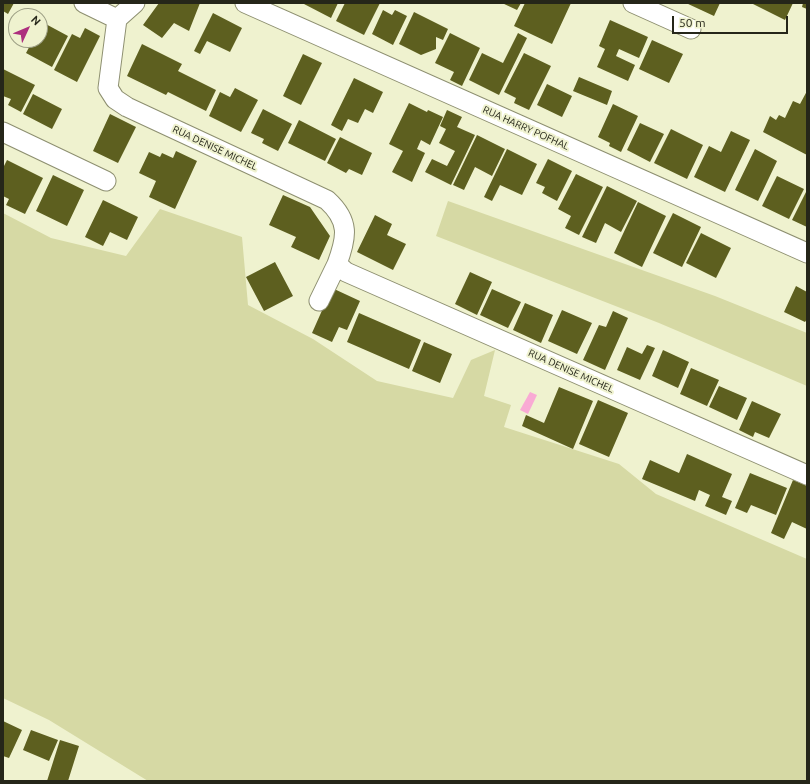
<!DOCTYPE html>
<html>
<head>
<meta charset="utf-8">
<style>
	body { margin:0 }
	#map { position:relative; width:810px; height:784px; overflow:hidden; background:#eff2cf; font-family:Ubuntu,sans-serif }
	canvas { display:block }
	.frame { position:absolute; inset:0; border:4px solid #252619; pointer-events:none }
	.north { position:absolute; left:8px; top:8px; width:40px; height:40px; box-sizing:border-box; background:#eff2cf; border:1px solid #9ea086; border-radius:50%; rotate:46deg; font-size:11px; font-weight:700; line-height:16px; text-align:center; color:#252619 }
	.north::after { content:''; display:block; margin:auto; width:14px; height:18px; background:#ad2f7e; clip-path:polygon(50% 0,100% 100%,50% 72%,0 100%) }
	.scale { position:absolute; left:672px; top:16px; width:116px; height:18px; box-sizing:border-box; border:2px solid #252619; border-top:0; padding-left:5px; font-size:12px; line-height:14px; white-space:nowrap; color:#252619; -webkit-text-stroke:3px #eff2cf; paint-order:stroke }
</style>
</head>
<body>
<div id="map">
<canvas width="810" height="784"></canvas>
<div class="frame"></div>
<div class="north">N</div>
<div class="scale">50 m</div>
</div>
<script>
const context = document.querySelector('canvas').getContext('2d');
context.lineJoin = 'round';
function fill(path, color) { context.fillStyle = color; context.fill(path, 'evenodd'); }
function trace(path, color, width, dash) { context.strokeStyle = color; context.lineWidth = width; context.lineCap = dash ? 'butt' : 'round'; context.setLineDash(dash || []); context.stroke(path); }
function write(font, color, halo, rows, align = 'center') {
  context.font = font + ' Ubuntu,sans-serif'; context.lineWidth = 4; context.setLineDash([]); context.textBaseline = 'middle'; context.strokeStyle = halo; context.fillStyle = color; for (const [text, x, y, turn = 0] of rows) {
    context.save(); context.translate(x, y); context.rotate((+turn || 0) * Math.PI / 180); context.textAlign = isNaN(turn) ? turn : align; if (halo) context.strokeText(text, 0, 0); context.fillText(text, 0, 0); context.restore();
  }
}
fill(new Path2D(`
	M448 201 715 296 807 333V386L659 323 436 236Z
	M160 209 242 237 248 305 313 339 377 381 453 398 471 360 495 350 484 396 511 405 504 427 619 464 656 494 807 559V781H148L49 720 3 698V213L51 238 126 256Z`), '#d6d9a4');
fill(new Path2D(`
	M530 392 537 395 528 414 520 410Z`), '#f9aad4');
fill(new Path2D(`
	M3 3H14L8 14 3 11Z
	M159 3H200L189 31 174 23 162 38 143 25Z
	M305 3H338L331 18 304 4Z
	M345 3H380L364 35 336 21Z
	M502 3H521L517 10Z
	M525 3H571L552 44 514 26Z
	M686 3H720L714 16Z
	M751 3H793L785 20Z
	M803 3H807V9L802 7Z
	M383 10 392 15 395 10 407 16 393 45 372 34Z
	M414 12 448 29 443 40 436 37V49L421 55 399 44Z
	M213 13 242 28 230 52 207 41 200 54 194 51Z
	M610 20 648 37 639 58 619 49 616 56 635 65 628 81 597 67 605 49 599 46Z
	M42 22 68 36 52 67 26 53 33 40H40Z
	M85 28 100 36 77 82 54 70 72 34 80 38Z
	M450 33 480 48 462 86 450 80 454 72 435 63Z
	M518 33 527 38 499 95 469 80 482 53 503 63Z
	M652 40 683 54 669 83 639 69Z
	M142 44 182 64 178 71 216 90 206 111 168 92 166 95 127 76Z
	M524 53 551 66 529 110 514 103 516 98 504 92Z
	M303 54 322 63 301 105 283 96Z
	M3 69 35 85 21 112 8 105 11 99 3 96Z
	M579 77 612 91 607 105 573 91Z
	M354 78 383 92 373 113 365 109 358 123 348 119 342 131 331 125Z
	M547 84 572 96 562 117 537 105Z
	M235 88 258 100 241 132 209 116 220 92 230 97Z
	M807 91V155L763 132 770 116 776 120 779 115 785 118 793 101 800 104Z
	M33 94 62 109 52 129 23 114Z
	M409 103 427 112 428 110 443 117 430 145 421 140 417 149 425 153 412 182 392 172 403 151 389 144Z
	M613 104 638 116 621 152 609 146 610 143 598 137Z
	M263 109 292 124 278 151 262 143 264 139 251 133Z
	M447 110 462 117 457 127 475 135 451 185 425 172 432 159 447 166 455 151 439 143 446 129 440 126Z
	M110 114 136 127 118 163 93 151Z
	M299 120 336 139 325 161 288 143Z
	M640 123 664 134 650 162 627 150Z
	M671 129 703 145 687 179 654 163Z
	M731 131 750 140 725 192 694 177 709 146 721 152Z
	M477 135 505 149 492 176 475 167 464 190 453 185Z
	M340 137 372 153 362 175 349 169 346 173 327 163Z
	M507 149 537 164 522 195 500 185 492 201 484 197Z
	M755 149 777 161 758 201 735 190Z
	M176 151 197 161 175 209 149 197 156 181 139 173 149 152 160 157 162 153 173 158Z
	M548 159 572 171 557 201 542 193 545 187 536 183Z
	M7 160 43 178 25 214 6 205 9 199 3 196V168Z
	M576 174 603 187 579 235 565 228 571 216 558 209Z
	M53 175 84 190 67 226 36 211Z
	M777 176 804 189 789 219 762 206Z
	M607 186 637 201 621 232 605 223 596 243 582 237Z
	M807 190V227L792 220Z
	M283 195 310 207 330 236 319 260 291 247 296 237 269 225Z
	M103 200 138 217 127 240 110 232 103 246 85 237Z
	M638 202 666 216 642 267 614 253Z
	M673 213 701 227 682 267 653 253Z
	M375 215 392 224 387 235 406 244 393 270 357 252Z
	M701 233 731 248 716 278 686 263Z
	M275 262 293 296 264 311 246 277Z
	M470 272 492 282 477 315 455 304Z
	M796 286 807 292V319L805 322 784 312Z
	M332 288 360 301 347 330 339 327 332 342 312 333Z
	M492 289 521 302 508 328 480 315Z
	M525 303 553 315 541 343 513 330Z
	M562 310 592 323 577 354 548 341Z
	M613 311 628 318 605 370 583 360 599 325 606 327Z
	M359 313 421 340 409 369 347 342Z
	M424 342 452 354 440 383 412 371Z
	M647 345 655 348 640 380 617 370 627 347 642 354Z
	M663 350 689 362 678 388 652 376Z
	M691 368 719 380 707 406 680 394Z
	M719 386 747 398 737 420 709 407Z
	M559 387 593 401 573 449 522 426 526 415 544 423Z
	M598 400 628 413 609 457 579 444Z
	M752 401 781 414 769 438 755 432 753 437 739 430Z
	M687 454 732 474 722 497 732 501 726 515 705 506 710 495 699 490 695 501 642 479 650 460 679 473Z
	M750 473 787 488 776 515 751 505 747 513 735 508Z
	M793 480 807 486V529L792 522 784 539 771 533Z
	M3 721 22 730 9 758 3 756Z
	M31 730 58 740 49 761 23 750Z
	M60 740 79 746 68 781H47Z`), '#5d5f1f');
const minor = new Path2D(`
	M84 3 117 19 135 3
	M245 3 807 253
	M633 3 691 29
	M117 19 108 88 115 99 127 107 327 200C350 221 347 237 337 264L346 272 807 475
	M3 132 106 181
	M319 301 337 264`);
trace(minor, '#8d8f70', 21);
trace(minor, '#fff', 19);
write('10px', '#252619', '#eff2cf', [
	["RUA HARRY POFHAL",526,128,24],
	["RUA DENISE MICHEL",215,148,25],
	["RUA DENISE MICHEL",571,371,24]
]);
</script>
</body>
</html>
